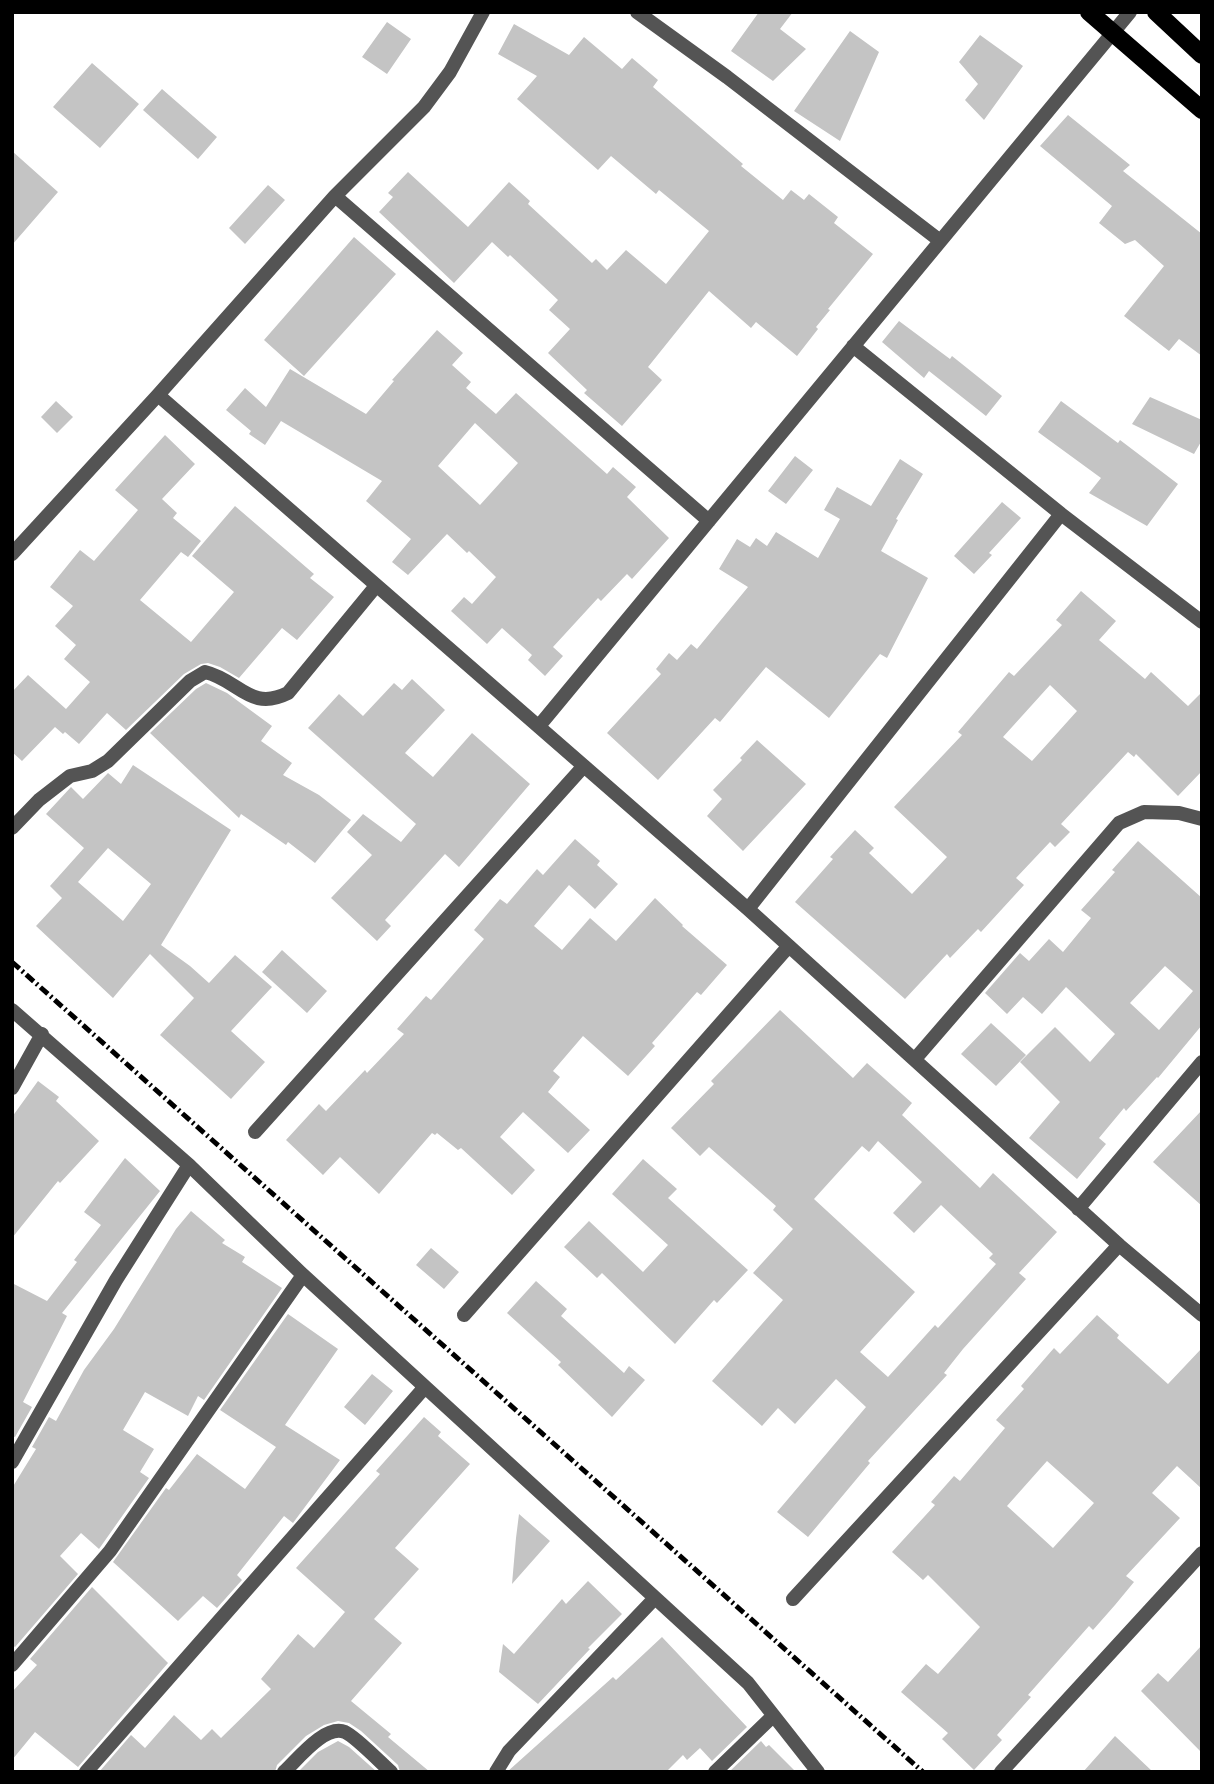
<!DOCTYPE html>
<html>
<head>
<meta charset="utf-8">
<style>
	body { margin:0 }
	#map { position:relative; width:1214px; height:1784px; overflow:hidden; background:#fff; font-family:"Sofia Sans Condensed",sans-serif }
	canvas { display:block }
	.frame { position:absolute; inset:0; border:14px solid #000; pointer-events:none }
</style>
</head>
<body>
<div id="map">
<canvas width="1214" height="1784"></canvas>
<div class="frame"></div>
</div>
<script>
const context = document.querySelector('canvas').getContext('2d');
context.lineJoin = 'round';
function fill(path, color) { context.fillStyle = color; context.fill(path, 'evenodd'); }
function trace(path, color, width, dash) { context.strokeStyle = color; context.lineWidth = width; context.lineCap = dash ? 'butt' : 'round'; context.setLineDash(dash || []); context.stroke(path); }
fill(new Path2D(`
	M759 12H793L780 29 806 49 773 81 731 51Z
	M387 22 411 39 387 74 362 57Z
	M514 24 569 55 584 37 622 69 632 58 658 80 653 87 743 164 741 166 783 200 791 190 804 200 809 194 838 217 834 223 873 254 828 309 830 310 816 327 818 329 797 356 756 322 751 328 709 291 648 367 662 380 622 426 584 393 587 390 548 353 570 329 549 310 558 300 510 255 508 257 492 242 454 283 379 212 393 197 388 193 408 172 468 227 509 182 530 201 528 204 592 263 596 259 607 270 626 250 666 284 709 231 659 190 656 194 611 156 598 170 517 99 537 76 498 54Z
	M850 31 879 52 840 141 794 111Z
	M980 35 1023 66 984 120 965 100 978 84 959 62Z
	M92 63 139 104 100 148 53 107Z
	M162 89 217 137 198 159 143 110Z
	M1068 115 1130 165 1123 171 1202 234V356L1179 339 1169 351 1124 316 1164 266 1135 240 1125 244 1099 223 1112 206 1040 146Z
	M12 151 58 192 12 245Z
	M268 185 285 200 245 244 229 228Z
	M354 237 396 274 304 376 264 340Z
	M899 321 950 359 952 356 1002 396 986 416 929 371 924 378 882 342Z
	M437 330 463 353 452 365 471 382 466 388 496 414 516 393 607 474 613 467 636 487 627 497 669 538 632 579 627 574 601 601 598 598 553 647 563 656 545 676 528 660 532 655 502 628 487 644 451 611 464 597 472 604 496 577 469 551 467 553 447 534 408 575 392 562 411 539 366 501 382 481 281 421 265 445 249 434 251 431 226 410 245 388 266 407 290 369 366 414 394 381 392 380ZM475 423 518 463 480 505 438 466Z
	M1150 397 1202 420V440L1194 454 1132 424Z
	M56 401 73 417 57 433 41 417Z
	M1061 401 1118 443 1120 440 1178 484 1147 526 1089 493 1101 478 1038 432Z
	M165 435 195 464 162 499 177 513 173 518 201 541 188 557 181 552 140 600 191 642 234 592 192 556 235 506 314 574 310 578 334 597 297 640 282 628 239 678 220 667 208 663 201 664 184 674 126 730 107 713 79 744 65 732 63 734 55 727 22 761 12 752V692L28 675 66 709 90 682 64 659 76 645 55 626 73 606 50 587 80 550 94 561 138 510 115 490Z
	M795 456 813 470 786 504 768 491Z
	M900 459 923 474 896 519 898 520 881 551 928 578 887 658 880 654 829 718 766 667 720 722 715 718 658 780 607 733 661 674 656 669 669 653 677 660 691 644 697 649 748 587 719 569 737 539 750 547 756 538 767 546 776 532 818 558 840 519 824 510 837 487 871 506Z
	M1002 502 1021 518 989 553 992 555 974 574 954 556Z
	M1081 591 1116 621 1099 640 1145 679 1151 672 1188 706 1202 692V771L1178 796 1136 754 1134 757 1128 752 1061 824 1070 832 1055 847 1050 842 1016 878 1024 885 981 932 978 929 950 958 947 954 905 999 795 902 833 859 830 857 855 830 874 848 869 853 912 894 947 857 894 807 962 735 958 732 1009 672 1014 676 1062 625 1056 620ZM1050 685 1077 711 1032 761 1003 737Z
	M412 679 445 710 405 753 433 777 472 733 530 784 459 867 445 854 385 920 391 926 377 941 331 898 372 855 347 832 363 814 401 842 416 824 308 728 339 694 363 716 394 683 402 690Z
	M206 683 227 693 272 726 261 741 292 763 283 775 319 795 351 820 315 863 288 842 286 845 241 814 239 818 150 733 196 689Z
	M757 740 806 784 743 851 707 816 722 799 713 790 742 760 740 758Z
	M133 765 231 830 161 945 190 966 209 983 235 955 272 987 231 1031 265 1062 231 1099 160 1035 194 998 150 954 113 998 36 926 62 898 50 886 84 848 46 814 71 787 83 799 108 773 121 784ZM108 848 151 884 123 921 78 882Z
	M575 839 600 861 597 865 618 884 595 909 569 885 534 926 562 950 590 918 616 941 655 898 683 925 682 926 727 965 701 995 697 992 652 1043 655 1046 628 1076 583 1036 553 1071 560 1077 548 1092 590 1130 568 1153 523 1112 500 1137 535 1170 512 1195 461 1148 458 1150 437 1133 435 1135 432 1133 379 1194 340 1157 323 1175 286 1140 319 1104 326 1111 365 1070 367 1073 404 1034 397 1029 426 996 431 1000 484 939 474 930 500 899 507 904 537 869 543 875Z
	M1138 841 1202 898V1025L1158 1078 1157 1077 1126 1111 1124 1108 1099 1138 1106 1144 1077 1179 1029 1138 1060 1102 1020 1062 1055 1027 1090 1062 1115 1034 1066 987 1042 1014 1023 997 1007 1014 985 993 1020 953 1029 961 1049 939 1063 952 1091 918 1081 910 1115 872 1112 870ZM1165 966 1193 991 1159 1030 1130 1003Z
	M282 950 327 991 307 1013 262 972Z
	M780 1010 853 1078 867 1063 912 1103 902 1115 980 1188 993 1173 1057 1232 1019 1273 1026 1279 963 1349 944 1373 947 1375 868 1461 870 1463 808 1537 777 1512 866 1407 836 1379 795 1424 778 1408 762 1426 712 1381 783 1300 753 1273 793 1229 773 1210 776 1206 709 1147 700 1156 671 1128 714 1084 711 1081ZM878 1141 922 1182 893 1213 914 1233 941 1205 993 1254 989 1258 996 1264 938 1328 935 1325 888 1377 860 1352 915 1292 814 1199 862 1146 869 1152Z
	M991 1023 1026 1055 996 1086 961 1054Z
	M38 1081 59 1097 56 1101 99 1141 60 1183 58 1181 12 1238V1117Z
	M1202 1110V1206L1153 1162Z
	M125 1158 160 1191 62 1313 67 1316 23 1402 32 1407 15 1437 12 1436V1283L47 1301 77 1262 74 1260 101 1225 84 1212Z
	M643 1159 677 1189 668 1198 748 1270 717 1303 714 1300 675 1344 602 1273 597 1278 564 1247 589 1221 643 1272 668 1245 612 1194Z
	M191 1211 225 1240 222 1243 245 1257 242 1262 282 1288 204 1400 198 1396 188 1416 145 1392 123 1430 154 1449 140 1472 149 1478 99 1549 81 1533 60 1556 78 1574 15 1647 12 1645V1488L36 1449 32 1447 49 1417 56 1421 84 1370 114 1329 176 1229Z
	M431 1248 459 1272 444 1289 416 1265Z
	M536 1281 567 1309 561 1316 624 1373 629 1366 645 1380 612 1417 558 1365 561 1362 507 1313Z
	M288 1314 338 1349 285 1425 340 1460 293 1523 284 1516 237 1575 242 1580 217 1608 203 1596 178 1621 113 1562 166 1488 169 1490 197 1454 245 1489 276 1447 220 1410Z
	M1097 1315 1119 1335 1117 1338 1168 1384 1202 1348V1489L1177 1466 1152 1493 1180 1518 1126 1576 1134 1582 1115 1605 1093 1630 1089 1626 1028 1695 1031 1697 997 1735 1002 1740 974 1770 942 1739 948 1733 901 1692 926 1664 938 1674 980 1627 928 1575 923 1580 892 1552 935 1505 931 1502 954 1476 960 1481 1005 1428 996 1420 1024 1389 1021 1386 1054 1348 1060 1354ZM1047 1461 1094 1503 1053 1548 1007 1506Z
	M372 1374 393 1391 365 1425 344 1407Z
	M424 1417 441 1432 438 1436 470 1464 395 1548 419 1569 374 1619 402 1643 351 1701 391 1734 388 1737 430 1772H400L398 1765 361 1731 349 1723 338 1721 324 1725 306 1736 277 1765 275 1772H99L131 1735 145 1748 174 1715 201 1740 212 1729 221 1738 271 1689 261 1679 298 1634 314 1648 345 1612 296 1568 380 1474 376 1471Z
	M519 1514 550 1541 512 1584 516 1538Z
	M588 1581 622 1614 588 1648 590 1649 538 1704 499 1672 503 1644 514 1654 562 1599 566 1604Z
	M92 1587 168 1663 78 1767 35 1732 12 1760V1692L37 1665 30 1659Z
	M662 1637 747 1727 712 1761 700 1748 687 1760 683 1755 666 1772H507L613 1677 616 1680Z
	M1202 1645V1753L1141 1691 1158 1673 1168 1682Z
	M1115 1736 1153 1772H1083Z
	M338 1741 349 1747 377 1772H298L318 1752Z
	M761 1741 766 1747 769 1745 796 1772H729Z`), '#c4c4c4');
trace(new Path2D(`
	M637 12 727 77 939 240
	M335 196 709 521
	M853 346 1061 514 1202 622
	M158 395 748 909 1119 1245 1202 1315
	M12 554 158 395 335 196 424 107 450 72 483 12
	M539 726 1130 12
	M12 828 39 800 70 776 92 771 108 761 190 681 205 672C239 680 250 712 288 693L376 586
	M748 909 1061 514
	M12 1010 189 1165 303 1275 748 1683 818 1772
	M915 1059 1119 823 1144 812 1179 813 1202 819
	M12 1088 42 1034
	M255 1132 583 767
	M1078 1209 1202 1062
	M464 1315 788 947
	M12 1462 116 1280 189 1165
	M793 1599 1119 1245
	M12 1665 110 1551 303 1275
	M86 1772 425 1387
	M284 1772C298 1759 325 1724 345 1732 356 1737 381 1763 391 1772
	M496 1772 509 1751 655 1598
	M715 1772 773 1716
	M1001 1772 1202 1553`), '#545454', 14);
trace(new Path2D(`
	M1089 12 1202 110
	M1156 12 1202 55`), '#000', 18);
trace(new Path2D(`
	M12 962 923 1772`), '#000', 5, [10, 3.5, 2, 3.5]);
</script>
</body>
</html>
